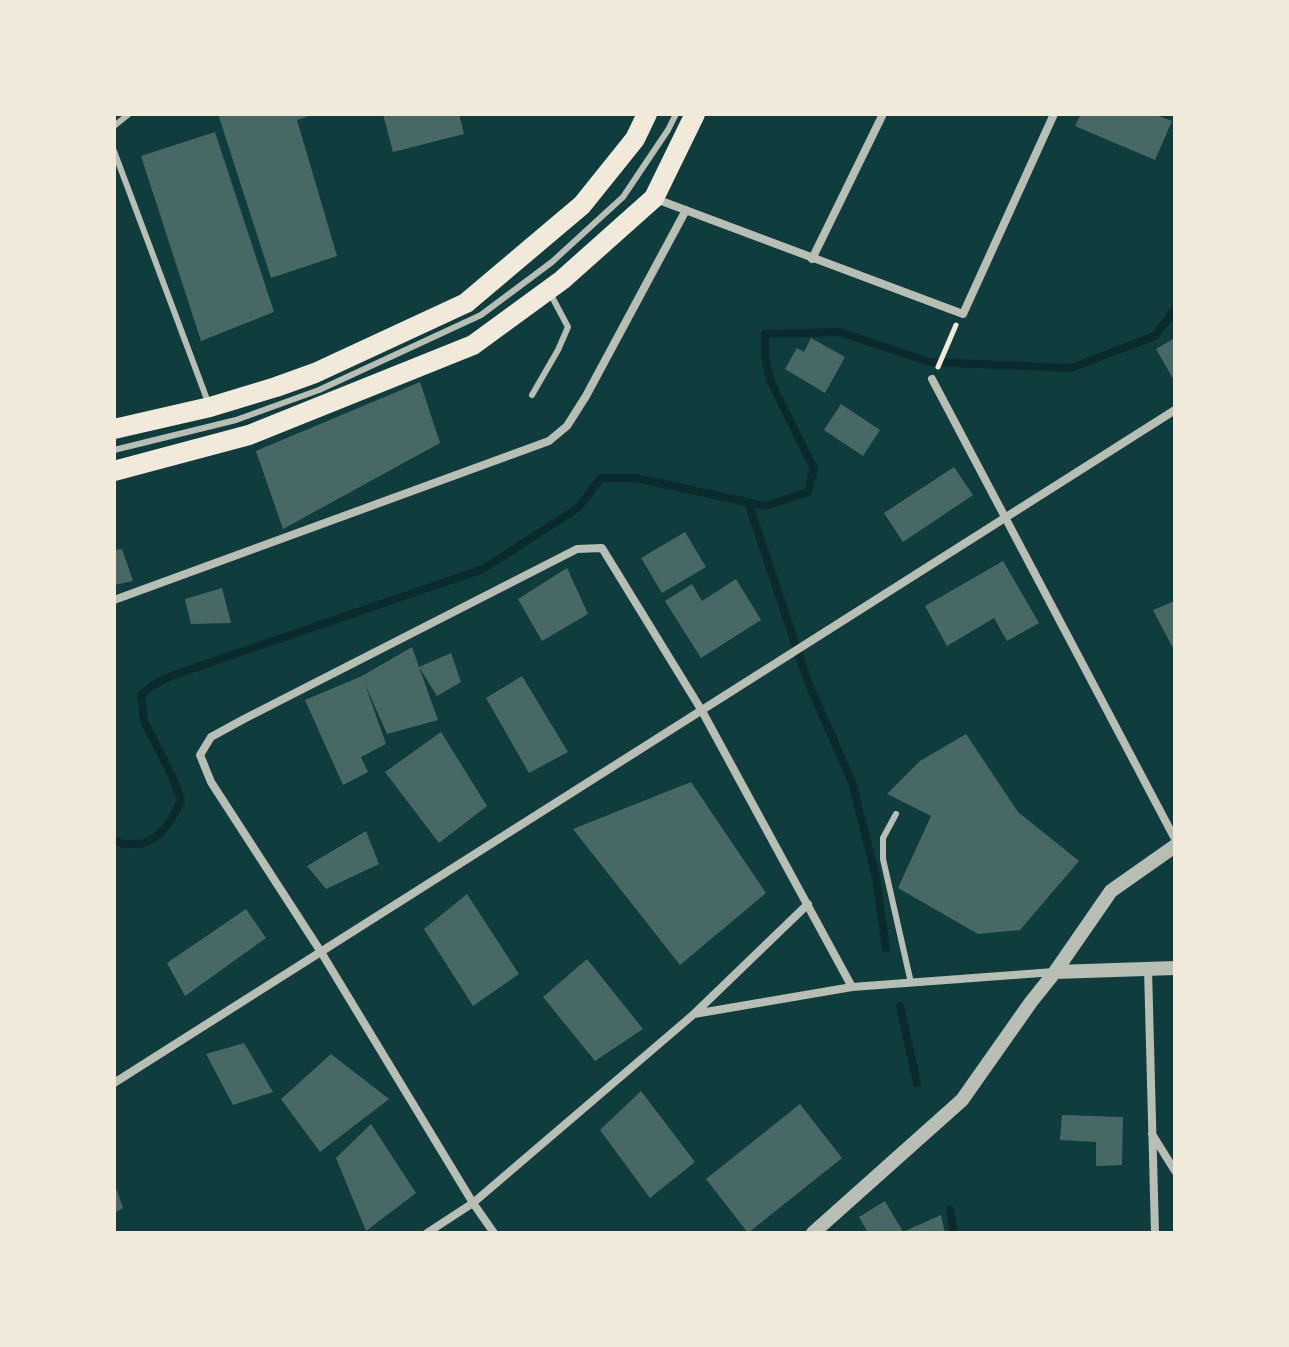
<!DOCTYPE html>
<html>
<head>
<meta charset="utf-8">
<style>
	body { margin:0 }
	#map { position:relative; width:1289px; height:1347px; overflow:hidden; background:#0f3d3e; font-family:Montserrat,sans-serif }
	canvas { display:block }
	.frame { position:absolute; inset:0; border:116px solid #f1e9da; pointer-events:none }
</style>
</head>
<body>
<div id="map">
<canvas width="1289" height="1347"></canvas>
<div class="frame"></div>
</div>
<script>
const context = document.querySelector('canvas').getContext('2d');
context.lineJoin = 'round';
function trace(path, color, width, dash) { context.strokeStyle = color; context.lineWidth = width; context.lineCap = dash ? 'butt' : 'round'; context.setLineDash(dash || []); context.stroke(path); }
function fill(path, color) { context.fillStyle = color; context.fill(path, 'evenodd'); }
trace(new Path2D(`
	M748 502 808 682 852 782 876 877 886 948
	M114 841C150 853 168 831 181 800L172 776 144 721 141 695 153 685 171 676 483 569 578 508 601 478H636L765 506 808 492 814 469 771 382 765 358V334L840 332 929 362 1071 368 1155 336 1175 309
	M900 1006 917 1083
	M950 1210 954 1233`), '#0a2a2b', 8);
fill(new Path2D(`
	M218 114H315L297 120 337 256 271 278Z
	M383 114H459L464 134 393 152Z
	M1081 114H1154L1172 121 1155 160 1075 126Z
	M215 132 274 312 201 341 141 156Z
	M811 338 845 357 825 393 785 369 797 348 804 352Z
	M1175 338V382L1156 349Z
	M420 382 440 443 283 529 256 451Z
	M841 404 880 430 863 456 824 430Z
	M954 467 973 495 903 542 884 513Z
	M685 532 706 567 662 593 641 558Z
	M122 549 133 581 114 585V550Z
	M1003 561 1039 623 1007 641 994 618 947 646 925 606Z
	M567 568 588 614 542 641 518 599Z
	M736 579 761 620 701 658 665 601 692 584 702 601Z
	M222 588 231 623 191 624 185 599Z
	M1175 601V652L1153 610Z
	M412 647 419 667 451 653 461 682 437 696 419 667 438 720 387 734 365 684 386 744 361 757 368 772 343 785 305 700 362 676Z
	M522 676 568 752 529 773 486 698Z
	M441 732 487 806 439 843 385 772Z
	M966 734 1018 812 1079 861 1020 930 978 934 898 888 931 816 887 794 920 761Z
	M691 782 766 893 680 965 573 829Z
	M366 831 379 864 326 889 307 866Z
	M467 894 519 974 473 1006 424 929Z
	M246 909 266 938 185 996 167 963Z
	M587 959 643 1029 595 1061 543 997Z
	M244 1043 273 1092 233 1105 206 1054Z
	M331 1054 389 1099 320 1152 281 1099Z
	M641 1091 695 1162 650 1198 600 1130Z
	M800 1104 842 1158 748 1233 706 1179Z
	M1062 1115 1123 1117 1122 1165 1096 1166V1142L1060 1140Z
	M371 1124 416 1193 366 1231 336 1158Z
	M114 1182 123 1208 114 1213Z
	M885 1201 903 1232 941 1215 945 1233H868L859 1217Z`), '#486865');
trace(new Path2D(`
	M938 367 956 325`), '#f1e9da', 5);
trace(new Path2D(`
	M114 126 129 114
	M114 151 208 402
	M532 395 558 350 568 327 550 293
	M114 450 236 420 319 390 481 315 552 262 623 197 668 130 676 114
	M896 814 883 838V859L911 983`), '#b8beb3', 6);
trace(new Path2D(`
	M656 199 963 314 1054 114
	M812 259 883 114
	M932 379 1175 839
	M114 600 549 441 567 426 586 396 686 210
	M1148 969 1155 1233
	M694 1014 808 904
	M114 1083 1175 410
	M1152 1134 1175 1171
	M427 1233 473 1203 694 1014 852 987 1054 972
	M494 1233 473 1203 321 952 211 782 200 755 211 737 244 719 577 549 602 548 702 711 852 987`), '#b8beb3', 8);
trace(new Path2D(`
	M1055 972 1175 968
	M813 1233 962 1100 1031 1002 1055 972 1111 891 1175 846`), '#b8beb3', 14);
trace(new Path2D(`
	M114 429 210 407 276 387 315 373 466 303 582 205 635 139 647 114
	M114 471 249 435 473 345 562 280 654 198 695 114`), '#f1e9da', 20);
</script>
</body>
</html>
